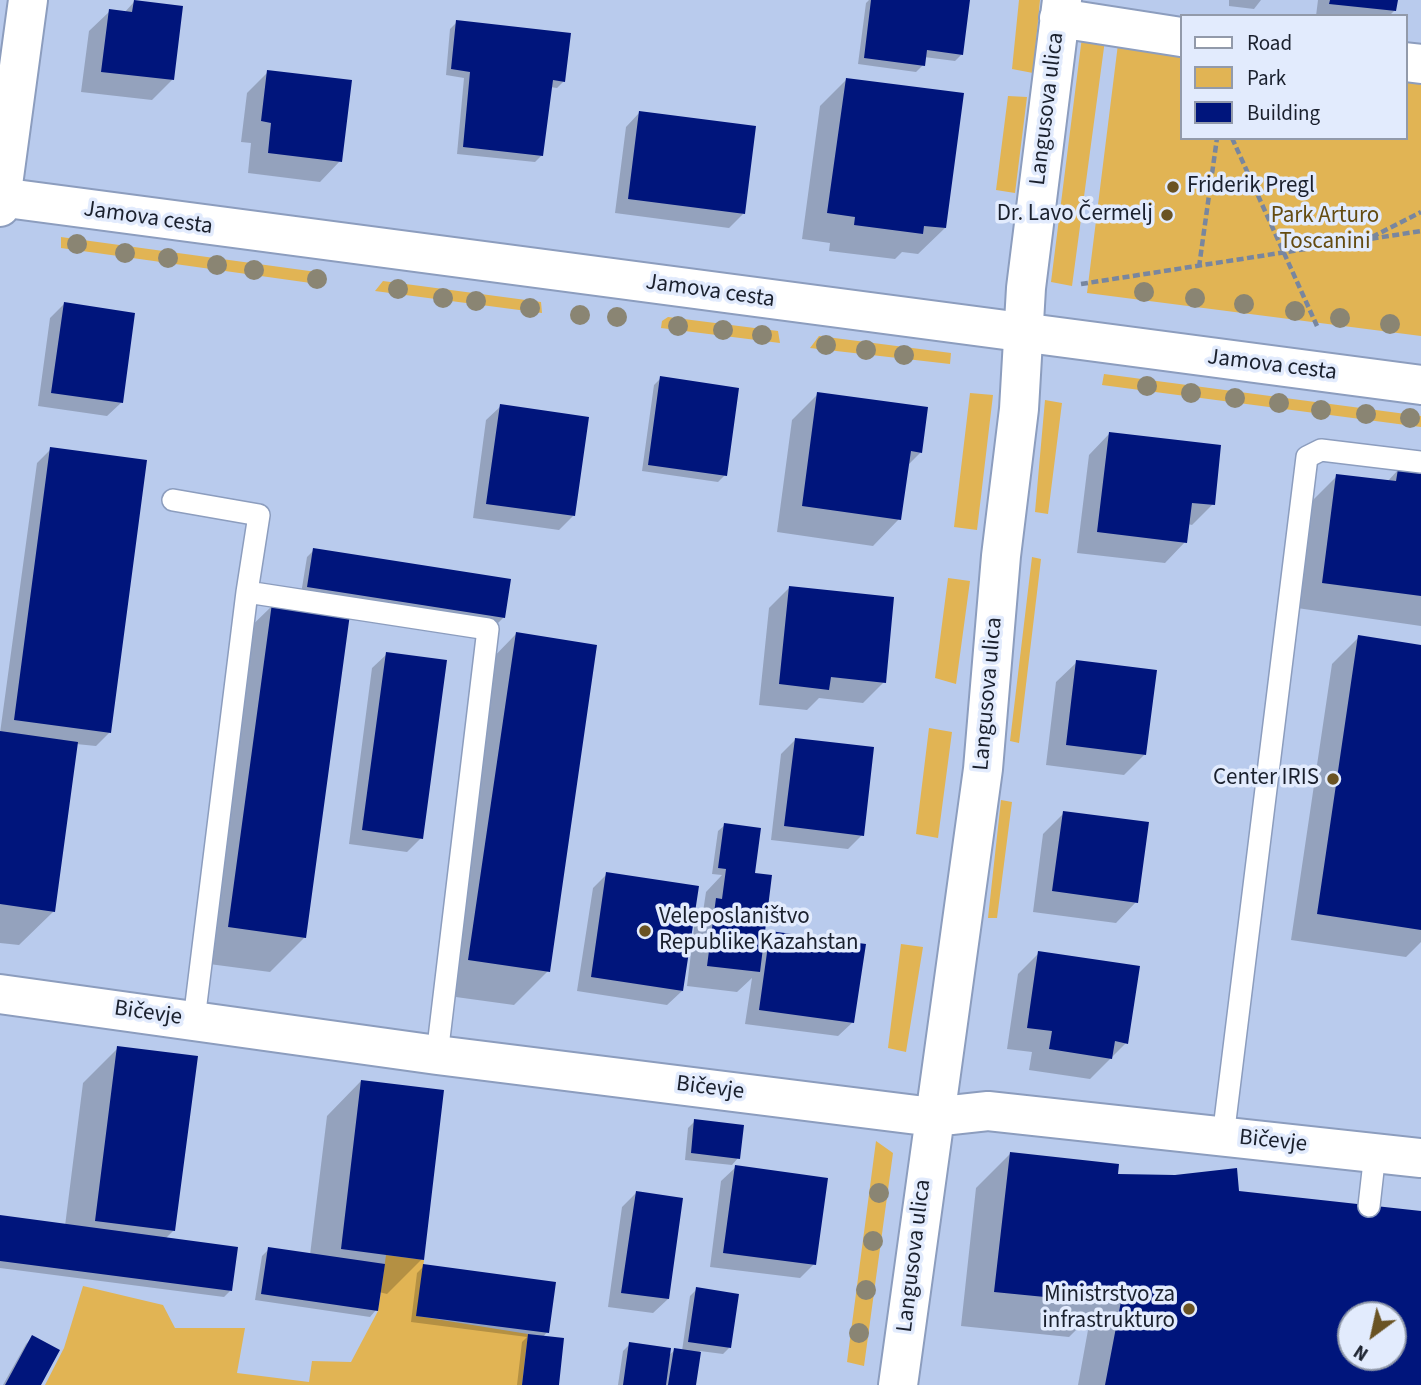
<!DOCTYPE html>
<html>
<head>
<meta charset="utf-8">
<style>
	body { margin:0 }
	#map { position:relative; width:1421px; height:1385px; overflow:hidden; background:#b9cbed; font-family:"Source Sans 3",sans-serif }
	canvas { display:block }
	.legend { position:absolute; left:1180px; top:14px; width:228px; height:126px; box-sizing:border-box; background:#e2ebfd; border:2px solid #929aaa; margin:0; padding:9px 12px; list-style:none; font-size:21px; color:#1a202d }
	.legend li { display:flex; align-items:center; gap:14px; height:35px }
	.legend b { width:35px; border:2px solid #929aaa }
	.north { position:absolute; left:1337px; top:1301px; width:70px; height:70px; box-sizing:border-box; background:#e2ebfd; border:2px solid #929aaa; border-radius:50%; rotate:213deg; font-size:19px; font-weight:700; line-height:28px; text-align:center; color:#1a202d }
	.north::after { content:''; display:block; margin:auto; width:24px; height:32px; background:#6a5323; clip-path:polygon(50% 0,100% 100%,50% 72%,0 100%) }
</style>
</head>
<body>
<div id="map">
<canvas width="1421" height="1385"></canvas>
<ul class="legend">
<li><b style="height:9px;background:#fff"></b>Road</li>
<li><b style="height:19px;background:#e1b454"></b>Park</li>
<li><b style="height:19px;background:#00157c"></b>Building</li>
</ul>
<div class="north">N</div>
</div>
<script>
const context = document.querySelector('canvas').getContext('2d');
context.lineJoin = 'round';
function fill(path, color) { context.fillStyle = color; context.fill(path, 'evenodd'); }
function trace(path, color, width, dash) { context.strokeStyle = color; context.lineWidth = width; context.lineCap = dash ? 'butt' : 'round'; context.setLineDash(dash || []); context.stroke(path); }
function write(font, color, halo, rows, align = 'center') {
  context.font = font + ' "Source Sans 3",sans-serif'; context.lineWidth = 7; context.setLineDash([]); context.textBaseline = 'middle'; context.strokeStyle = halo; context.fillStyle = color; for (const [text, x, y, turn = 0] of rows) {
    context.save(); context.translate(x, y); context.rotate((+turn || 0) * Math.PI / 180); context.textAlign = isNaN(turn) ? turn : align; if (halo) context.strokeText(text, 0, 0); context.fillText(text, 0, 0); context.restore();
  }
}
fill(new Path2D(`
	M1019 0H1040L1033 73 1012 69Z
	M1119 36 1181 44V138H1405V73L1421 75V336L1087 293Z
	M1082 37 1105 40 1072 286 1051 282Z
	M1008 96 1027 97 1015 193 996 190Z
	M61 237 324 273 325 285 61 248Z
	M383 281 541 302 542 313 375 291Z
	M668 317 778 331 780 343 661 328 662 321Z
	M819 336 951 353 950 364 810 348Z
	M1104 374 1421 416V427L1102 385Z
	M970 393 993 395 977 530 954 527Z
	M1045 400 1062 403 1048 514 1035 512Z
	M1032 557 1041 559 1019 743 1010 741Z
	M948 578 970 581 956 684 935 678Z
	M929 728 952 732 938 838 916 834Z
	M1001 800 1012 802 997 918H988Z
	M901 944 923 947 906 1052 888 1048Z
	M876 1141 893 1153 864 1366 847 1362Z
	M386 1255 424 1260 417 1316 528 1334 522 1385H45L64 1348 83 1286 163 1305 175 1328H245L237 1373 309 1382 312 1361 351 1362 378 1311Z`), '#e1b454');
fill(new Path2D(`
	M869 0H969L962 54 955 61 924 57 923 65 916 72 858 64 866 3Z
	M1229 0H1261L1254 9 1229 6Z
	M1318 0H1396L1395 10 1389 16H1316Z
	M134 2 172 80 152 100 81 92 89 31 110 11 124 13Z
	M457 22 564 81 557 88 550 87 542 155 535 162 457 154 464 78 446 75 450 29Z
	M268 72 340 161 320 182 248 173 251 143 241 142 247 93Z
	M846 80 945 228 918 254 902 252 895 259 829 251 830 243 802 239 820 106Z
	M640 112 743 214 729 228 615 213 626 127Z
	M64 304 122 402 107 416 38 406 50 318Z
	M661 378 725 475 718 482 642 471 654 385Z
	M818 394 921 452 907 466 899 519 873 546 777 532 792 420Z
	M501 406 573 516 559 530 473 518 486 420Z
	M1109 434 1213 504 1192 525 1188 524 1185 542 1165 563 1077 553 1089 455Z
	M51 449 110 732 96 746 76 744 54 911 19 945 0 943V733L37 463Z
	M1398 470 1421 473V626L1297 608 1311 502 1337 476 1387 482Z
	M314 550 504 617 497 624 301 594 307 557Z
	M789 588 884 682 863 703 819 698 807 710 759 705 769 608Z
	M273 605 305 937 270 972 194 962 238 639Z
	M516 634 548 971 514 1005 434 994 482 669Z
	M1359 637 1421 647V942L1406 957 1291 940 1332 664Z
	M387 654 421 838 407 852 349 844 372 668Z
	M1077 662 1145 754 1124 775 1046 765 1056 682Z
	M795 740 862 835 848 849 771 840 781 754Z
	M1064 813 1136 902 1116 923 1033 912 1043 834Z
	M725 825 762 941 770 933 853 1022 838 1036 745 1024 752 978 737 992 687 986 695 920 703 912 706 892 722 875 712 874 718 831Z
	M607 874 682 991 667 1005 577 991 593 888Z
	M1039 953 1126 1043 1090 1079 1029 1070 1032 1052 1007 1049 1018 974Z
	M118 1048 174 1230 165 1239 230 1291 224 1297 0 1268V1217L65 1226 83 1083Z
	M361 1081 422 1259 387 1294 379 1292 376 1310 370 1317 255 1300 262 1256 269 1249 310 1255 327 1116Z
	M695 1121 738 1158 732 1165 685 1160 688 1128Z
	M1011 1153 1116 1175 1238 1193 1421 1213V1385H1078L1088 1330 1078 1328 1069 1337 961 1326 976 1188ZM1351 1315H1393V1357H1351Z
	M736 1167 814 1264 800 1278 710 1267 721 1181Z
	M636 1193 668 1299 653 1313 608 1307 622 1207Z
	M424 1266 547 1332 543 1337 557 1385H517L522 1342 527 1337 411 1322 417 1273Z
	M697 1289 729 1348 723 1354 700 1351 695 1385H618L623 1351 630 1344 668 1356 675 1350 682 1351 690 1296Z
	M33 1337 39 1385H3L26 1344Z`), '#0003');
fill(new Path2D(`
	M134 0 183 6 174 80 101 72 109 9 132 12Z
	M871 0H970L963 55 927 50 925 66 864 58Z
	M1330 0H1398L1396 11 1329 4Z
	M456 20 571 33 565 82 553 80 543 156 463 147 470 72 451 69Z
	M267 70 352 80 342 162 268 153 271 123 261 121Z
	M846 78 964 93 946 228 924 226 923 234 854 225 855 217 827 213Z
	M639 111 756 126 745 214 628 199Z
	M64 302 135 313 123 403 51 393Z
	M660 376 739 388 727 476 648 465Z
	M817 392 928 407 922 453 911 451 901 520 802 506Z
	M500 404 589 417 575 516 486 504Z
	M1109 432 1221 445 1215 505 1192 503 1187 543 1097 532Z
	M50 447 147 460 111 733 14 720Z
	M1398 469 1421 472V596L1322 583 1336 474 1396 481Z
	M313 548 511 579 505 618 307 587Z
	M789 586 894 597 886 683 831 677 829 690 779 684Z
	M272 603 350 614 306 938 228 927Z
	M516 632 597 645 550 972 468 960Z
	M1358 635 1421 645V930L1317 914Z
	M386 652 447 660 423 839 362 830Z
	M1076 660 1157 670 1146 755 1066 745Z
	M0 731 78 742 55 912 0 904Z
	M795 738 874 747 864 836 784 826Z
	M1063 811 1149 822 1138 903 1052 891Z
	M724 823 761 828 755 873 772 875 760 972 707 966 716 898 722 899 726 869 718 868Z
	M606 872 699 886 683 991 591 977Z
	M770 931 866 944 854 1023 759 1010Z
	M1038 951 1140 966 1128 1044 1115 1041 1112 1059 1049 1049 1052 1031 1027 1028Z
	M117 1046 198 1056 175 1231 95 1221Z
	M361 1080 444 1090 424 1260 341 1249Z
	M694 1119 744 1125 740 1159 691 1153Z
	M1010 1152 1119 1164 1118 1174 1175 1175 1237 1168 1239 1191 1421 1211V1385H1105L1122 1296 1107 1293 1106 1303 994 1292ZM1351 1315H1393V1357H1351Z
	M735 1165 828 1178 816 1265 723 1253Z
	M636 1191 683 1198 669 1299 621 1293Z
	M0 1215 238 1247 232 1291 0 1261Z
	M268 1247 385 1264 378 1311 261 1294Z
	M423 1264 556 1282 549 1333 416 1316Z
	M696 1287 739 1294 731 1348 688 1342Z
	M528 1334 564 1338 559 1385H522Z
	M32 1335 60 1350 41 1385H5Z
	M629 1342 671 1348 666 1385H623Z
	M674 1348 701 1352 696 1385H668Z`), '#00157c');
const service = new Path2D(`
	M173 500 259 515 247 592 194 1020
	M247 592 488 629 437 1055
	M1223 1137 1307 457 1321 450 1421 462
	M1369 1206 1375 1153`);
const minor = new Path2D(`
	M1059 18 1181 37
	M1405 62 1421 64
	M0 207 28 0
	M0 994 437 1055 933 1117 988 1111 1421 1158
	M898 1385 983 769 1001 556 1019 409 1026 288 1062 0`);
const tertiary = new Path2D(`
	M0 197 1421 385`);
trace(service, '#8c9dbe', 24);
trace(minor, '#8c9dbe', 42);
trace(tertiary, '#8c9dbe', 42);
trace(new Path2D(`
	M1232 138 1317 326
	M1372 237 1421 212
	M1199 267 1217 138
	M1081 284 1421 231`), '#78869f', 4.5, [7, 3.5]);
trace(service, '#fff', 21);
trace(minor, '#fff', 38);
trace(tertiary, '#fff', 38);
context.fillStyle = '#8a8573';
for (const [x, y] of [
	[77,244],
	[125,253],
	[168,258],
	[217,265],
	[254,270],
	[317,279],
	[398,289],
	[1144,292],
	[443,298],
	[1195,298],
	[476,301],
	[1244,304],
	[530,308],
	[1295,311],
	[580,315],
	[617,317],
	[1340,318],
	[1390,324],
	[678,326],
	[723,330],
	[762,335],
	[826,345],
	[866,350],
	[904,355],
	[1147,386],
	[1191,393],
	[1235,398],
	[1279,403],
	[1321,410],
	[1366,414],
	[1410,418],
	[879,1193],
	[873,1241],
	[866,1290],
	[859,1333]
]) { context.beginPath(); context.arc(x, y, 10, 0, 2 * Math.PI); context.fill(); }
for (const [x, y, r, color] of [
	[1173,187,7,"#6a5323"],
	[1167,215,7,"#6a5323"],
	[1333,779,7,"#6a5323"],
	[645,931,7,"#6a5323"],
	[1189,1309,7,"#6a5323"]
]) { const dot = new Path2D(); dot.arc(x, y, r, 0, 2 * Math.PI); context.fillStyle = color; context.fill(dot); trace(dot, '#e2ebfd', 2.5); }
write('23px', '#1a202d', '#e2ebfd', [
	["Langusova ulica",1048,109,-83],
	["Jamova cesta",148,219,8],
	["Jamova cesta",710,292,8],
	["Jamova cesta",1272,366,7],
	["Langusova ulica",989,694,-85],
	["Bičevje",148,1014,8],
	["Bičevje",710,1089,7],
	["Bičevje",1273,1142,6],
	["Langusova ulica",915,1256,-83]
]);
write('23px', '#1a202d', '#e2ebfd', [
	["Friderik Pregl",1187,187,"left"],
	["Dr. Lavo Čermelj",1153,215],
	["Center IRIS",1319,779],
	["Veleposlaništvo",659,918,"left"],
	["Republike Kazahstan",659,944,"left"],
	["Ministrstvo za",1175,1296],
	["infrastrukturo",1175,1322]
], 'right');
write('23px', '#644b10', '#e2ebfd', [
	["Park Arturo",1325,217],
	["Toscanini",1325,243]
]);
</script>
</body>
</html>
